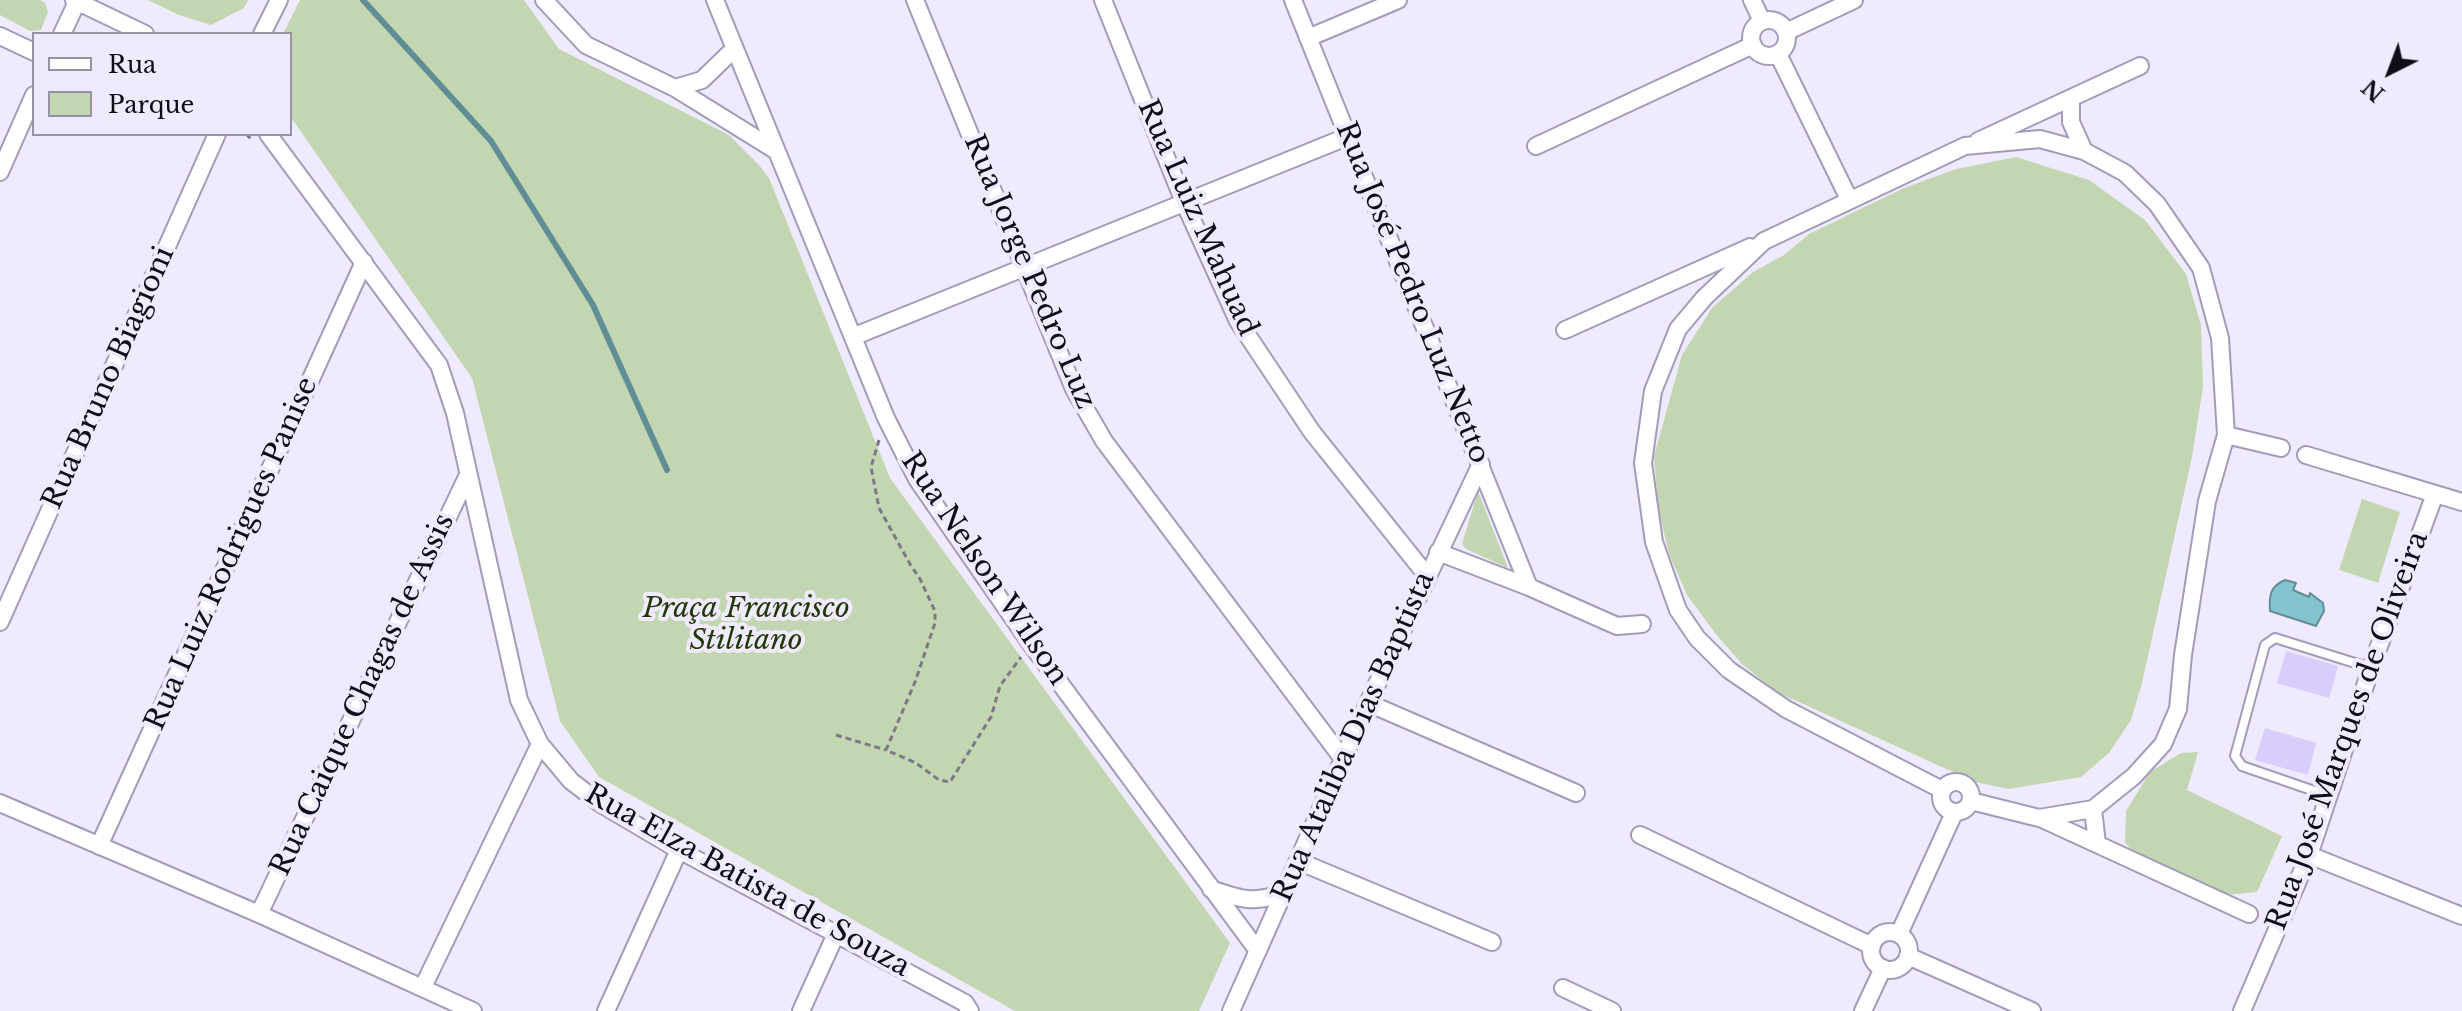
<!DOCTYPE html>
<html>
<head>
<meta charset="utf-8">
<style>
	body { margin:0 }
	#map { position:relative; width:2462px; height:1011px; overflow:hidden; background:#f0eafe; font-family:"Libre Baskerville",serif }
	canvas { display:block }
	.legend { position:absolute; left:32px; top:32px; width:260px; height:104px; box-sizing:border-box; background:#f0eafe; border:2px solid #9692a2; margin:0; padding:10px 14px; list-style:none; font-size:24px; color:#100d18 }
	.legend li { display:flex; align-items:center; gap:16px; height:40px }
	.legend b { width:40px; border:2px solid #9692a2 }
	.north { position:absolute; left:2350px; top:32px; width:80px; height:80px; -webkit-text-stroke:6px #f0eafe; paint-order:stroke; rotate:222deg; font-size:22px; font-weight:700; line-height:32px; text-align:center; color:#100d18 }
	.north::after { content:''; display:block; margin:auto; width:28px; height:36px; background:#100d18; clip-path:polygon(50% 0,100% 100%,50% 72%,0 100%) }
</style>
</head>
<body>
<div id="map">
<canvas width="2462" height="1011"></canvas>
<ul class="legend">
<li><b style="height:10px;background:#fff"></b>Rua</li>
<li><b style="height:22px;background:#c2d7b1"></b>Parque</li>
</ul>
<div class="north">N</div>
</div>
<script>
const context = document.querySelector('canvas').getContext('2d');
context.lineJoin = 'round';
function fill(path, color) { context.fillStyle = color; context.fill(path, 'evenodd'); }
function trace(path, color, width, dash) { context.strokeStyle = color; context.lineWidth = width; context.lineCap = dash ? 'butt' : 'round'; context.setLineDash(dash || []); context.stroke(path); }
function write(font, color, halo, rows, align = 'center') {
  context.font = font + ' "Libre Baskerville",serif'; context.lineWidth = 8; context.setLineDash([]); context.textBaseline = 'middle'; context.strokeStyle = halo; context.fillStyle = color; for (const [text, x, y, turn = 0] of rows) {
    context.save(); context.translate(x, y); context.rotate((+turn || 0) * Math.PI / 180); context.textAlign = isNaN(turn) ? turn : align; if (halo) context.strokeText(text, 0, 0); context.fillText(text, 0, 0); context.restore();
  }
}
fill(new Path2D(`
	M0 0H40L45 3 48 12 41 30 30 31 0 15Z
	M148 0H248L244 8 211 25 179 15Z
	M300 0H524L559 49 729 135 759 165 769 178 890 478 1230 943 1199 1011H1015L599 777 560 721 472 378 290 116V34H283Z
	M2016 157 2089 180 2145 220 2186 274 2201 325 2203 387 2192 457 2142 683 2131 720 2109 753 2081 777 2008 789 1975 782 1777 692 1742 664 1715 633 1687 595 1669 554 1658 507 1654 456 1682 355 1712 308 1753 272 1784 255 1809 234 1904 188 1956 169Z
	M1478 491 1508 568 1466 549 1462 544Z
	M2362 499 2400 512 2378 583 2339 570Z
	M2198 752 2187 790 2282 836 2257 892 2226 895 2191 885 2144 866 2125 842 2126 811 2150 772 2181 753Z`), '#c2d7b1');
const water = new Path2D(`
	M2285 580 2296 583 2293 590 2309 597 2310 593 2323 603 2324 611 2316 626 2270 611C2269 596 2270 586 2285 580Z`);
fill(water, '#84c4ce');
trace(water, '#618d97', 2);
trace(new Path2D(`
	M363 0 491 141 593 305 667 470`), '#618d97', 6);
fill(new Path2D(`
	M2286 651 2338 666 2329 698 2277 683Z
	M2265 728 2316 743 2308 775 2255 760Z`), '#daccfc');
const lane = new Path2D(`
	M2329 796 2242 766 2235 756 2265 645 2275 638 2371 668`);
const street = new Path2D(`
	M74 0 145 34
	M544 0 586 45 675 88 775 150
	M715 0 886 418 917 479 1031 644 1258 951
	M915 0 1074 389 1104 441 1343 759
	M1103 0 1184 202 1238 321 1312 432 1428 577
	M1293 0 1529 587
	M1752 0 1762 21
	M1751 38a18 18 0 1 1 36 0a18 18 0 1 1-36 0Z
	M1786 32 1854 0
	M62 34 77 2
	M262 34 279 0
	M0 36 34 52
	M1308 38 1398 0
	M1778 54 1849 199
	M675 88 702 80 734 49
	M2071 99V122L2084 151
	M268 134 439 365 455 413 519 700 540 744 571 781 601 804 679 850 965 1003 970 1011
	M1978 141 2140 66
	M1536 146 1753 45
	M0 172 34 95
	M1565 330 1750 247
	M855 336 1349 136
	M2226 435 2281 448
	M2306 455 2462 502
	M1438 552 1529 587 1617 626 1642 624
	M0 622 217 134
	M1368 703 1576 793
	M1941 797a15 15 0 1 1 30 0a15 15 0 1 1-30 0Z
	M1942 790 1786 709 1729 670 1697 638 1678 610 1654 542 1643 463 1653 391 1678 329 1704 298 1764 241 1965 146 2040 139 2084 151 2125 173 2157 204 2201 268 2220 338 2226 435 2207 501 2183 655 2178 709 2163 744 2134 776 2093 809 2039 818 1971 801
	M0 803 259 914 473 1011
	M2093 809 2097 844
	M2040 818 2249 914
	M1640 835 1872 946
	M99 846 364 262
	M2309 855 2462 916
	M1298 861 1492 942
	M1211 889C1240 899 1253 904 1283 893
	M259 914 468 475
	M1871 951a19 19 0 1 1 38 0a19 19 0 1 1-38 0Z
	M1899 934 1954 813
	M1908 956 2032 1011
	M423 987 540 744
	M1563 988 1612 1011
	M606 1011 679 850
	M801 1011 836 934
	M1231 1011 1368 703 1481 464
	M1863 1011 1883 968
	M2242 1011 2309 855 2371 668 2435 494`);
trace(lane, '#a49bb9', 12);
trace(street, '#a49bb9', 20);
trace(new Path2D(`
	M246 134 252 140
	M879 440 871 467 879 508 911 566 919 577 935 611V623L915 682 886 750 916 763 939 780 950 782 991 717 1000 686 1021 657
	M836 735 886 750`), '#7d7888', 3, [6, 4]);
trace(lane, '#fff', 8);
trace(street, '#fff', 16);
write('28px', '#100d18', '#f0eafe', [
	["Rua Luiz Mahuad",1197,218,66],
	["Rua Jorge Pedro Luz",1029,272,67],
	["Rua José Pedro Luz Netto",1412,293,68],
	["Rua Bruno Biagioni",109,378,-66],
	["Rua Luiz Rodrigues Panise",232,554,-66],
	["Rua Nelson Wilson",984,569,56],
	["Rua Caique Chagas de Assis",363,695,-65],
	["Rua José Marques de Oliveira",2348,731,-70],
	["Rua Ataliba Dias Baptista",1354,737,-66],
	["Rua Elza Batista de Souza",747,881,29]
]);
write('italic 28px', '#213806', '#f0eafe', [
	["Praça Francisco",746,609],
	["Stilitano",746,641]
]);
</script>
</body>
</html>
